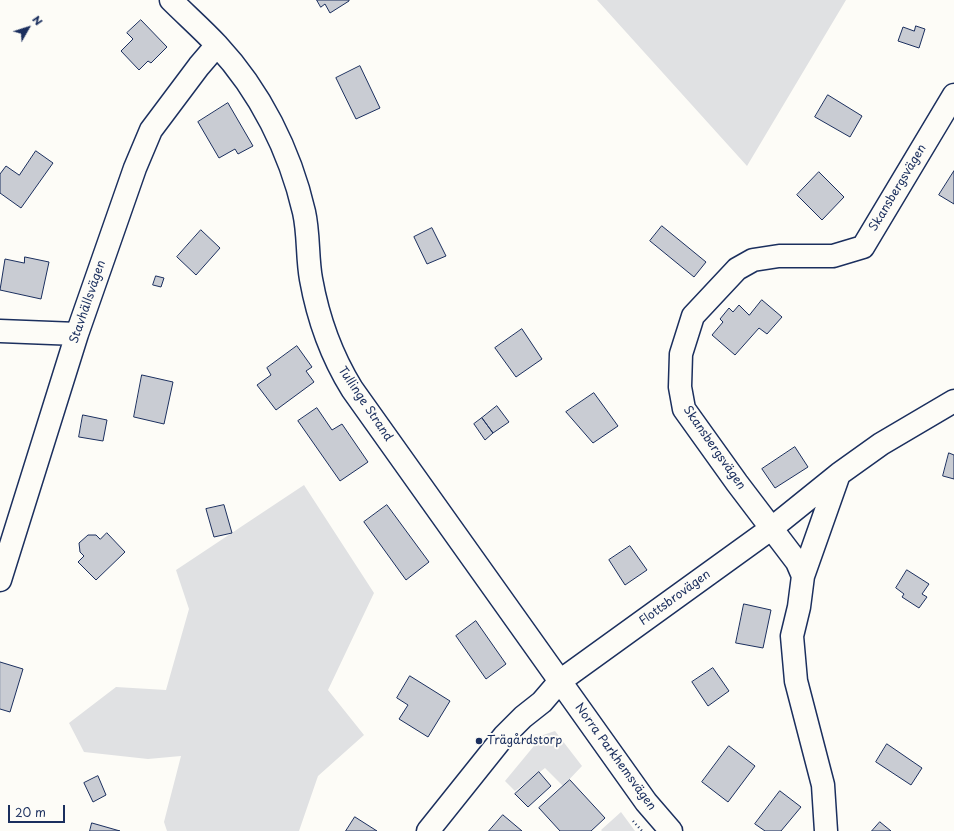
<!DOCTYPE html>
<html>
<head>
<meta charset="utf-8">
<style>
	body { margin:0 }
	#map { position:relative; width:954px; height:831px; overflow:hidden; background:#fdfcf7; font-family:"Playpen Sans",sans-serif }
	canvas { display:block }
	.north { position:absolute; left:8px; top:8px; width:40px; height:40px; -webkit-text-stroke:3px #fdfcf7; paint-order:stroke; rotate:51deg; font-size:11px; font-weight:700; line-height:16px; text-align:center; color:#1b2f5e }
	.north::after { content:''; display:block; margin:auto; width:14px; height:18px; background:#1b2f5e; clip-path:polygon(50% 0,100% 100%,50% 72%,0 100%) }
	.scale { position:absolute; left:8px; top:805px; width:57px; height:18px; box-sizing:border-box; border:2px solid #1b2f5e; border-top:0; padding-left:5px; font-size:12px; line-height:14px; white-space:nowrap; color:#1b2f5e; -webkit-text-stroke:3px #fdfcf7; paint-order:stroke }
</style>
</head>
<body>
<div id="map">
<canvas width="954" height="831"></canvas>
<div class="north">N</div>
<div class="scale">20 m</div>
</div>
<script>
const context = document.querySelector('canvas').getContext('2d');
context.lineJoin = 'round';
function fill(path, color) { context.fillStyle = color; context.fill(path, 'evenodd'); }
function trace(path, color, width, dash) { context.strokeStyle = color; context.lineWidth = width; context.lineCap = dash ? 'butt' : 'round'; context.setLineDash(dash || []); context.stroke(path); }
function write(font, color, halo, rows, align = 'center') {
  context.font = font + ' "Playpen Sans",sans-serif'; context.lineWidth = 4; context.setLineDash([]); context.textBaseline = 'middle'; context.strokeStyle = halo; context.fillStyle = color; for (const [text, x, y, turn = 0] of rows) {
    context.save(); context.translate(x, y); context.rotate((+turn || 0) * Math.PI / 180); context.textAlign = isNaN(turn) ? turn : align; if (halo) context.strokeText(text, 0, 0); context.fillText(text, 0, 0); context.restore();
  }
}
fill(new Path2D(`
	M597 0H846L747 166Z
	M304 485 374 593 328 690 364 735 318 776 299 831H167L164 822 181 756 148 759 84 752 69 723 116 687 166 690 189 609 176 570Z
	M555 731 582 766 563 786 545 768 515 791 505 781 543 735Z
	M621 812 635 831H602L601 830Z`), '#e0e1e3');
const building = new Path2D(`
	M317 0H349V1L330 13 325 4 321 7Z
	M141 20 167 47 151 63 148 61 139 70 121 51 133 39 127 33Z
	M916 26 925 29 919 48 898 41 903 27 914 31Z
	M360 66 380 108 356 119 336 78Z
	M828 95 862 116 850 137 815 117Z
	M228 103 253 146 238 154 235 149 219 158 198 122Z
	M36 151 53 163 21 208 0 193V174L6 166 19 175Z
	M954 171V204L939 195Z
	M819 172 844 197 822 220 797 195Z
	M662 226 706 262 694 277 650 241Z
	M432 228 446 256 427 264 414 237Z
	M201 230 220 248 196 275 177 257Z
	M25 257 49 262 41 299 0 290 5 259 24 263Z
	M156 276 164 278 161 287 153 285Z
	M762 300 782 317 767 334 759 328 735 355 712 335 723 322 720 319 729 308 733 312 739 305 749 315Z
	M522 329 542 359 516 377 495 348Z
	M297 346 312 367 306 371 314 382 276 410 257 385 271 375 267 368Z
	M142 375 173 382 164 424 134 417Z
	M594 393 618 426 593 443 566 412Z
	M497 406 509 422 493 433 482 418Z
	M317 408 332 430 342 424 368 462 340 481 298 421Z
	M83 415 107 420 103 441 79 437Z
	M482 418 493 433 485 440 474 424Z
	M795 447 808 467 775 488 762 469Z
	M949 453 954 455V479L943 476Z
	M224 505 232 533 214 537 206 509Z
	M387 505 429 562 406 580 364 522Z
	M107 533 125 552 96 580 78 562 84 556 80 552 79 543 88 535H96L100 539Z
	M630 546 647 570 625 585 609 560Z
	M907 570 929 584 922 594 927 597 919 608 902 597 904 594 896 588Z
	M744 604 771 610 763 648 736 643Z
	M476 621 506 664 486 679 456 636Z
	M0 662 23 669 10 712 0 709Z
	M713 668 729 691 708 706 692 682Z
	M410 676 450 701 428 737 399 719 408 705 397 698Z
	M887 744 922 768 911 785 876 762Z
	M729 746 755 766 728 802 702 782Z
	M539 772 551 786 528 807 515 794Z
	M98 776 106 795 93 802 84 783Z
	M570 780 605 818 591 831H560L539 808Z
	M780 791 801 807 781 831H765L755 824Z
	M503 815 522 831H489Z
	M355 817 377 831H346Z
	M880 822 891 831H872Z
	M92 823 120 831H90Z`);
fill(building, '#c9ccd3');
trace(building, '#1b2f5e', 1);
const minor = new Path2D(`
	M171 0C186 15 202 29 217 45 260 91 290 151 304 212 309 234 307 257 311 279 318 318 331 355 352 389L646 802 671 831
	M0 331 77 334
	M803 576 839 474
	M0 580 77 334 135 168 151 130 199 66 217 45
	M428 831 504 736 523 717 542 702 560 681 772 528 839 474 881 444 954 401
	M826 831 823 785 796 681 792 636 799 607 803 576 797 562 737 483 684 409 680 387 681 354 693 316 737 269 753 260 779 256H833L863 247 954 95`);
trace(minor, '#1b2f5e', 25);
trace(new Path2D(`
	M633 821 642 831`), '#1b2f5e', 2.5, [1, 3]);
trace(minor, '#fdfcf7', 22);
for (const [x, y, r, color] of [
	[479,741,4,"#1b2f5e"]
]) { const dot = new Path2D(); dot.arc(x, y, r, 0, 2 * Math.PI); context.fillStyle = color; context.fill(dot); trace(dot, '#fdfcf7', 1.5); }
write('12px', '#1b2f5e', '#fdfcf7', [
	["Skansbergsvägen",898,188,-59],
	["Stavhällsvägen",88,302,-71],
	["Tullinge Strand",365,404,56],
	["Skansbergsvägen",714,448,55],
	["Flottsbrovägen",675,598,-36],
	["Norra Parkhemsvägen",615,757,54]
]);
write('12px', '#1b2f5e', '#fdfcf7', [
	["Trägårdstorp",487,741]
], 'left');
</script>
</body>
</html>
